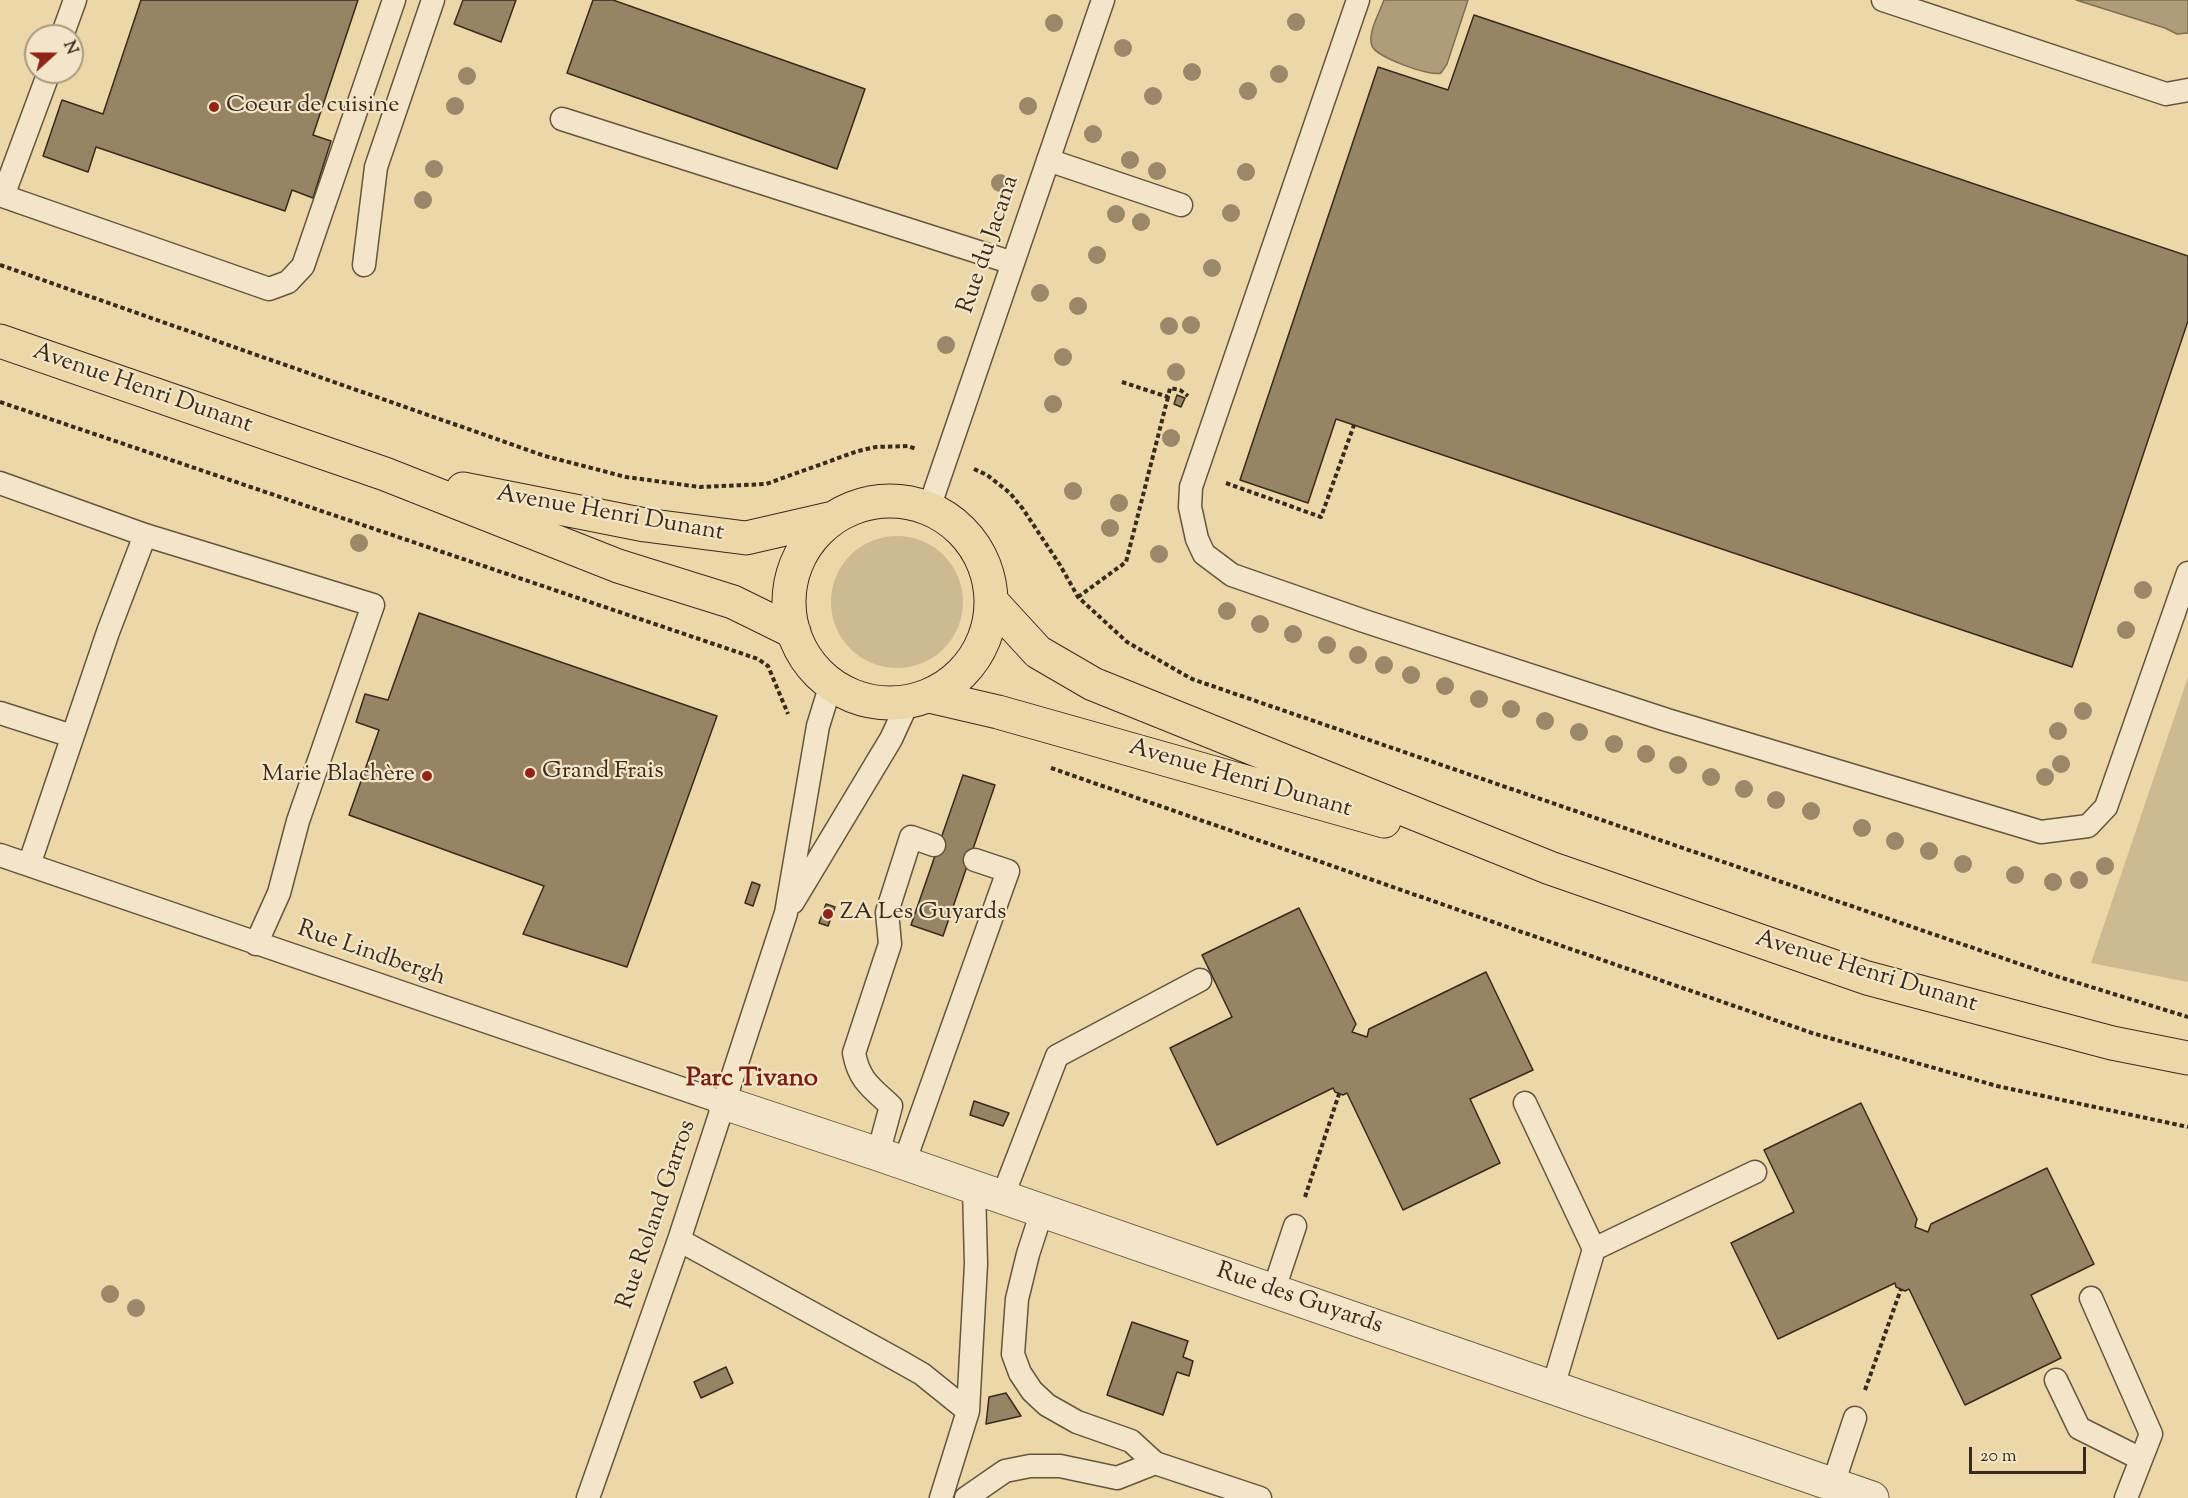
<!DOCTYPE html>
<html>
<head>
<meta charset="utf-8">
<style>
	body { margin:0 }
	#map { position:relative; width:2188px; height:1498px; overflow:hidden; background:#ecd7a9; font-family:"Sorts Mill Goudy",serif }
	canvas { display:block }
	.north { position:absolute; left:24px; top:24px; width:60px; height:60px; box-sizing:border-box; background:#f3e5c7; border:2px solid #a99a82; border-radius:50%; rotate:69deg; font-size:16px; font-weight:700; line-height:24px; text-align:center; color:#3a2a1b }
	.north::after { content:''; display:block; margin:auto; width:21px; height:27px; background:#8f2418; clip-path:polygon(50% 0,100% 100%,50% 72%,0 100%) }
	.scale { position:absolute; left:1969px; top:1447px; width:117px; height:27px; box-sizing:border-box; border:3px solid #3a2a1b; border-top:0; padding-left:8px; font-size:18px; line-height:21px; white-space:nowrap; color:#3a2a1b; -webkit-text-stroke:4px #f3e5c7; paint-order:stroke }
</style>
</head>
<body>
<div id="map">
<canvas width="2188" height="1498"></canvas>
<div class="north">N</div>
<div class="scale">20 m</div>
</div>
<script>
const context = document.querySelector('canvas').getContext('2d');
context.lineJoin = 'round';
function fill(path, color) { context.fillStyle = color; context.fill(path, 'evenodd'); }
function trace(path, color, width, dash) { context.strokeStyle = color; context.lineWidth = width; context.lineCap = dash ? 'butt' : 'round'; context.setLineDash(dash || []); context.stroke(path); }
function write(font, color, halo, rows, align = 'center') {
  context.font = font + ' "Sorts Mill Goudy",serif'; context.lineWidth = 4.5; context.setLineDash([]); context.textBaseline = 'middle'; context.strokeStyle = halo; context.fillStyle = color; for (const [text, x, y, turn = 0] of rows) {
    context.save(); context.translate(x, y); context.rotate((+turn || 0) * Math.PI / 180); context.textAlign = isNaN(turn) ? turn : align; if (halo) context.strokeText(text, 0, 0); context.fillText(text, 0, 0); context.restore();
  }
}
fill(new Path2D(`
	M831 602a66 66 0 1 1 132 0a66 66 0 1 1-132 0Z
	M2188 677V982L2091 963Z`), '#ceba91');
const water = new Path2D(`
	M1384 0H1468L1447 64 1441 73C1430 77 1376 57 1372 46 1367 33 1380 12 1384 0Z
	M2076 0H2188V33L2177 34 2165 28Z`);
fill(water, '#af9c79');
trace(water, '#806e53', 1.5);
const building = new Path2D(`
	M141 0H358L313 135 331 141 313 198 292 190 285 211 96 147 88 172 43 156 62 100 103 114Z
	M463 0H516L501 42 454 24Z
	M593 0H613L865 89 837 169 567 73Z
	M1474 15 2188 256V321L2072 667 1336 419 1308 503 1240 480 1378 67 1448 90Z
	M1177 395 1185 398 1181 407 1174 404Z
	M419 613 717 716 627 967 523 934 544 886 349 815 379 730 356 722 365 694 388 700Z
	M963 775 995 785 943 936 911 925Z
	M752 882 760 885 753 906 745 903Z
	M826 904 835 907 828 926 819 923Z
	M1299 908 1356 1024 1352 1032 1367 1037 1369 1029 1486 972 1533 1070 1470 1099 1500 1163 1403 1210 1347 1093 1343 1095 1335 1092 1333 1088 1217 1145 1170 1048 1232 1017 1202 955Z
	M974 1101 1009 1113 1003 1126 970 1115Z
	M1861 1103 1917 1219 1915 1227 1928 1232 1931 1224 2047 1168 2094 1264 2031 1295 2061 1358 1965 1405 1909 1289 1905 1291 1896 1287 1895 1283 1778 1339 1731 1243 1794 1212 1764 1150Z
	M1132 1322 1188 1341 1183 1357 1193 1361 1189 1376 1177 1372 1163 1415 1107 1395Z
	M726 1367 733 1383 701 1398 694 1382Z
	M1006 1393 1021 1416 986 1424 989 1397Z`);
fill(building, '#978465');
trace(building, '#3a2a1b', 1.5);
const lane = new Path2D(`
	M1358 0 1191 487 1190 507 1197 539 1204 554 1232 575 1364 621 1667 720 2041 832 2088 826 2106 807 2188 573
	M1883 0 2166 94 2188 90
	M62 36 75 0
	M562 119 1013 263
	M1048 160 1181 205
	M0 195 269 289 288 282 303 266 394 0
	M3 196 49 72
	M364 265 376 167 433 0
	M0 483 145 535
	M929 508 1103 0
	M0 713 72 736
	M0 855 724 1103
	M29 865 108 632 145 535 373 605 298 821 279 893 256 944
	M793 902 891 739 908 702
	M1525 1103 1594 1249 1755 1172
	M878 1154 891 1106C872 1088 859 1081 854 1053L890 944 887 912 911 837 934 845
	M904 1163 1008 871 975 860
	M1002 1198 1057 1056 1200 980
	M1042 1211 1028 1254 1017 1299 1013 1354 1020 1373 1032 1391 1047 1405 1077 1422 1131 1441 1155 1463
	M679 1240 901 1362 922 1374 968 1411
	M1273 1292 1295 1226
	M2091 1298 2151 1434 2126 1498
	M2056 1380 2079 1428 2141 1459
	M1553 1387 1594 1249
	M1833 1484 1855 1418
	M588 1498 679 1240 786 913 818 726 831 684
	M941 1498 968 1411 976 1264 974 1188
	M966 1498 1005 1471 1030 1466H1060L1117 1478 1155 1463 1260 1498`);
const street = new Path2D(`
	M724 1103 878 1154 1872 1498`);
const primary = new Path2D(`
	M0 341 385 474 618 566 733 602 794 632
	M463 489 645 525 746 538 833 518
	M789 602a101 101 0 1 1 202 0a101 101 0 1 1-202 0Z
	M992 602 1038 652 1093 684 1550 868 1867 978 2112 1043 2188 1058
	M929 696 998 712 1384 821`);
trace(lane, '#66553e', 25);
trace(street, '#66553e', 35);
trace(primary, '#3a2a1b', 35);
trace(new Path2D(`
	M0 265 545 456 626 477 700 487 766 484 858 451 876 447 908 446 916 449
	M1122 382 1168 397 1170 388 1180 390 1188 396
	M0 402 758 659 768 666 788 714
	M974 469 987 475 1010 493 1023 509 1060 565 1078 597 1127 642 1192 679 2046 973 2188 1017
	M1226 483 1321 517 1354 425
	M1078 597 1126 562 1168 397
	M1051 768 1812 1033 1997 1086 2188 1127
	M1305 1197 1339 1094
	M1865 1390 1901 1289`), '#3a2a1b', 4, [4.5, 3]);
trace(lane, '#f3e5c7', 22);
trace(street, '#f3e5c7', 33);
trace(primary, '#ecd7a9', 33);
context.fillStyle = '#9b8868';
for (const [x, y] of [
	[1296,22],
	[1054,23],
	[1123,48],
	[1192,72],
	[1279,74],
	[467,76],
	[1248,91],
	[1153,96],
	[455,106],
	[1028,106],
	[1093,134],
	[1130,160],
	[434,169],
	[1157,171],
	[1246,172],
	[1000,183],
	[423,200],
	[1231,213],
	[1116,214],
	[1141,222],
	[1097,255],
	[1212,268],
	[1040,293],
	[1078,306],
	[1191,325],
	[1169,326],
	[946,345],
	[1063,357],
	[1176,372],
	[1053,404],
	[1171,438],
	[1073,491],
	[1119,503],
	[1110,528],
	[359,543],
	[1159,554],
	[2143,590],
	[1227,611],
	[1260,624],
	[2126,630],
	[1293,634],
	[1327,645],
	[1358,655],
	[1384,665],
	[1411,675],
	[1445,686],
	[1479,699],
	[1511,709],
	[2083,711],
	[1545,721],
	[2058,731],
	[1579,732],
	[1614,744],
	[1646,754],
	[2061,764],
	[1678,765],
	[1711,777],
	[2045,777],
	[1744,789],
	[1776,800],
	[1811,811],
	[1862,828],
	[1895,841],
	[1929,851],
	[1963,864],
	[2105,866],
	[2015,875],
	[2079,880],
	[2053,882],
	[110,1294],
	[136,1308]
]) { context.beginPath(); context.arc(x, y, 9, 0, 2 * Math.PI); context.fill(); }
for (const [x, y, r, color] of [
	[214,107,6,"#8f2418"],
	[530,773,6,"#8f2418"],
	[427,776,6,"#8f2418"],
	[828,914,6,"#8f2418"]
]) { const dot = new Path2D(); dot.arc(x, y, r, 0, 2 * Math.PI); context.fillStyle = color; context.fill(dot); trace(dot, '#f3e5c7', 2); }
write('24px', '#3a2a1b', '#f3e5c7', [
	["Coeur de cuisine",226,107],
	["Grand Frais",542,773],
	["Marie Blachère",415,776,"right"],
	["ZA Les Guyards",840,914]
], 'left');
write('24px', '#3a2a1b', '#f3e5c7', [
	["Rue du Jacana",990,245,-71],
	["Avenue Henri Dunant",142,390,19],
	["Avenue Henri Dunant",610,515,10],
	["Avenue Henri Dunant",1240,780,16],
	["Rue Lindbergh",371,955,19],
	["Avenue Henri Dunant",1866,973,17],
	["Rue Roland Garros",658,1215,-71],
	["Rue des Guyards",1299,1300,19]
]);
write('bold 26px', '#7a1f14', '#f3e5c7', [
	["Parc Tivano",752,1081]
]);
</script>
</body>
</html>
